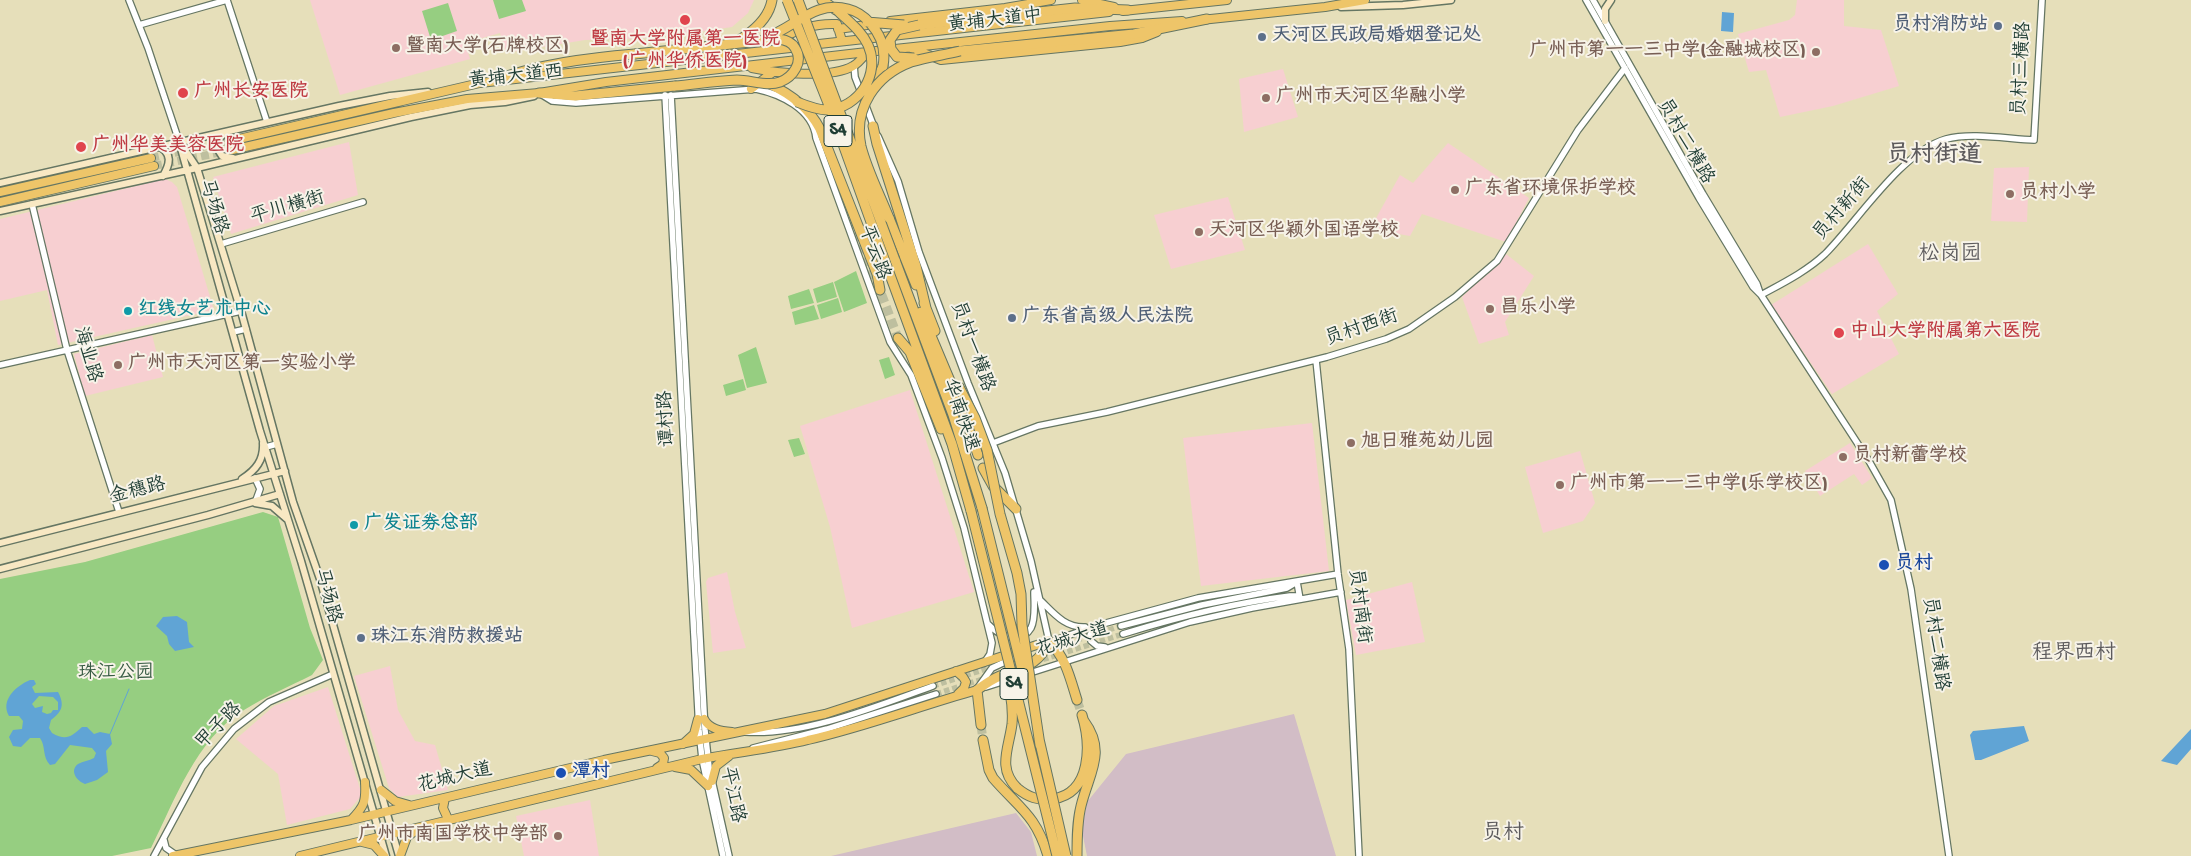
<!DOCTYPE html>
<html>
<head>
<meta charset="utf-8">
<style>
	body { margin:0 }
	canvas { display:block; background:#e6dfba }
</style>
</head>
<body>
<canvas width="2191" height="856"></canvas>
<script>
const context = document.querySelector('canvas').getContext('2d');
context.lineJoin = 'round';
function fill(path, color) { context.fillStyle = color; context.fill(path, 'evenodd'); }
function trace(path, color, width, dash) { context.strokeStyle = color; context.lineWidth = width; context.lineCap = dash ? 'butt' : 'round'; context.setLineDash(dash || []); context.stroke(path); }
function write(font, color, halo, rows, align = 'center') {
  context.font = font + ' "Gochi Hand","LXGW WenKai TC",sans-serif'; context.lineWidth = 4; context.setLineDash([]); context.textBaseline = 'middle'; context.strokeStyle = halo; context.fillStyle = color; for (const [text, x, y, turn = 0] of rows) {
    context.save(); context.translate(x, y); context.rotate((+turn || 0) * Math.PI / 180); context.textAlign = isNaN(turn) ? turn : align; if (halo) context.strokeText(text, 0, 0); context.fillText(text, 0, 0); context.restore();
  }
}
fill(new Path2D(`
	M310 0H754L748 13 732 27 687 34 636 39 585 40 506 53 500 33 465 43 470 59 340 95Z
	M1797 0H1844V26L1881 30 1899 86 1833 106 1780 117 1766 70 1749 72 1738 34 1789 20 1795 15Z
	M1283 69 1298 117 1244 132 1239 79Z
	M349 142 358 195 231 234 213 177Z
	M1448 143 1529 198 1506 242 1422 214 1410 236 1370 229 1400 175 1413 183Z
	M2029 167 2027 222 1991 221 1994 168Z
	M165 179 172 182 177 187 214 310 58 345 47 290 0 301V219Z
	M1228 197 1245 250 1171 269 1154 215Z
	M1868 244 1898 294 1877 311 1899 354 1832 394 1771 305Z
	M1506 254 1534 276 1505 322 1509 335 1479 344 1462 297Z
	M152 335 163 377 85 396 74 354Z
	M910 390 974 592 852 628 830 527 800 426Z
	M1312 423 1329 571 1201 586 1183 438Z
	M1850 443 1872 478 1862 485 1854 474 1820 496 1805 471Z
	M1580 451 1595 503 1583 521 1543 533 1525 467Z
	M727 572 735 612 746 648 713 653 706 582 708 578Z
	M1412 582 1425 642 1356 655 1346 600Z
	M390 666 398 710 415 741 435 745 448 790 398 797 389 788 354 676Z
	M328 687 362 795 350 809 287 825 278 774 236 739 274 706Z
	M590 800 599 856H524L516 816Z`), '#f7cfd1');
fill(new Path2D(`
	M1294 714 1336 856H1087L1083 836V824L1087 802 1126 754Z
	M1016 813 1031 832 1037 856H831Z`), '#d2bdc6');
fill(new Path2D(`
	M493 0H522L526 11 499 19Z
	M448 3 457 31 431 40 422 11Z
	M856 271 867 303 844 312 834 282Z
	M833 282 837 297 817 303 813 289Z
	M809 289 814 303 791 309 788 296Z
	M838 298 842 312 821 319 817 305Z
	M814 305 819 319 795 325 792 312Z
	M756 347 767 383 747 388 738 355Z
	M889 357 895 375 885 379 879 360Z
	M743 379 746 390 726 396 723 385Z
	M799 438 805 454 794 457 788 440Z
	M263 512 278 517 310 628 323 660 312 675C290 686 265 697 244 710 196 739 175 800 151 848L112 856H0V579L85 562Z`), '#96ce81');
fill(new Path2D(`
	M1722 12 1734 13 1733 32 1721 31Z
	M177 616 187 622 189 642 194 647 175 651 169 644 167 636 156 626 163 617Z
	M30 680H34L36 684 32 687 35 693 58 692C65 705 62 712 51 720L49 728 52 733C66 741 71 737 82 727H87L94 734 100 732 110 734 112 744 106 751 108 772 97 780 85 784C77 781 69 771 78 764 83 761 89 761 94 758L96 753 92 748 70 745 55 764 50 765C42 757 46 746 40 738H30L21 747 13 746 9 737 13 730 22 729 23 721 19 716H9C0 700 16 686 30 680ZM39 696 53 697 58 702V710H53L51 713 47 714 42 712 43 706 35 708 32 704Z
	M2024 726 2029 741 1981 760H1975L1970 735 1973 731Z
	M2191 729V749L2177 765 2161 761Z`), '#60a4d5');
trace(new Path2D(`
	M110 734 129 689`), '#60a4d5', 1);
trace(new Path2D(`
	M1052 648 1121 626
	M1035 662 1123 634
	M933 686 995 666
	M936 694 986 678`), '#bebf9f', 5.5, [5.5, 3]);
trace(new Path2D(`
	M151 158 230 141
	M154 166 232 150`), '#bebf9f', 8, [8, 4]);
trace(new Path2D(`
	M839 195 873 280 880 290 898 338
	M1077 700 1082 715
	M981 725 983 740`), '#bebf9f', 9, [9, 4.5]);
const tertiary = new Path2D(`
	M129 0 148 48 179 141
	M227 0 267 122
	M1586 0 1699 198 1753 287 1761 295 1869 461 1891 500 1911 589 1949 856
	M1593 0 1703 194 1757 284 1760 293
	M139 25 227 0
	M854 65 855 77 862 95
	M539 93 552 101 576 103 756 89C780 94 813 109 816 138L890 342 911 375 942 458 964 528 992 643 990 654 984 663
	M665 95 699 730 702 759 723 856
	M671 95 705 730 709 767 729 856
	M866 106 874 127
	M878 136 898 181 919 252 968 383 1005 473 1031 561 1049 641
	M32 204 67 350 119 512
	M221 244 363 202
	M1761 295C1783 283 1807 271 1825 254 1858 221 1901 152 1946 139 1971 132 2008 139 2034 140L2042 0
	M233 332 246 329
	M1316 360 1338 574 1349 649 1359 856
	M0 365 241 311
	M993 443 1038 426 1107 412 1327 357 1386 339 1409 329 1455 297 1497 261 1578 130 1625 68
	M266 447 277 444
	M255 478 260 489 256 500
	M1038 598C1053 612 1064 628 1085 627
	M989 625C999 636 1021 645 1031 628 1036 618 1034 602 1034 592
	M1095 626 1090 635 1091 641 1097 646 1105 647
	M1121 626 1202 605 1287 588 1297 582 1300 599
	M1123 634C1178 617 1233 603 1290 596H1297L1300 599
	M1047 643 1095 626 1198 598 1338 574
	M979 686 992 668 1020 655
	M986 687 1190 622 1252 608 1341 592
	M745 732C805 736 877 706 933 686
	M753 748 827 729 936 694
	M164 840 166 848 176 855
	M154 856 202 767 234 729 269 702 333 674`);
const secondary = new Path2D(`
	M1341 7 1403 5 1451 0
	M1605 21V9L1611 0
	M225 133 218 139 217 148 222 156 233 158
	M179 141 197 168 241 311 293 502 320 579 399 856
	M180 145 260 431 301 561 386 856
	M158 146C173 153 170 164 163 176
	M0 183 339 106 390 96 428 92
	M0 211 197 168 411 117 470 105 505 102 534 96
	M242 479C256 470 264 460 263 443
	M255 503 272 506 287 519
	M0 543 285 471
	M0 569 208 515 280 494`);
const primary = new Path2D(`
	M1082 0 1114 7
	M1123 11 1227 0
	M1201 20 1325 7 1365 0
	M890 21 1005 8 1051 0
	M838 29 874 24
	M778 41C797 29 814 23 837 24L842 41
	M810 45 1109 12
	M911 48 941 60 1120 42 1142 38 1157 32
	M752 68C776 73 831 79 853 66 859 63 863 57 867 52
	M751 89 773 72
	M230 141 480 83 799 47
	M232 150 394 113 467 99 539 93 606 82 867 52 1110 26 1182 21
	M0 192 151 158
	M0 202 154 166
	M956 671 963 677 966 682 964 688 958 694
	M704 719C709 729 721 731 732 732
	M683 744 694 734 698 719
	M652 751 660 753 664 758 663 764 657 768
	M675 767 691 770 708 786
	M712 781 716 766 729 756
	M381 790 395 801 409 805
	M445 798 443 808 448 819
	M351 820C365 806 366 801 365 782
	M362 842 374 845 384 856
	M173 856 351 820 604 760 825 714 1049 641
	M300 856 702 759C738 752 773 749 808 740 865 727 920 706 977 690
	M400 856 407 837 419 828`);
const motorway = new Path2D(`
	M822 0 836 10
	M919 25 1075 8 1128 10
	M960 51 1134 34 1207 19
	M703 58C728 47 767 30 772 0
	M495 80C540 64 588 58 635 54
	M769 84C791 94 809 108 820 129L877 274 880 290
	M874 86 883 66
	M539 93 575 96 675 86
	M873 126 877 144 916 266 926 308
	M889 218 916 285
	M895 260 953 415 982 508
	M886 264 952 444 971 511
	M924 303 935 331
	M921 312 966 419 978 455
	M898 338 910 352 941 429
	M983 468 993 486 1016 509
	M981 725 977 690C984 685 992 679 1000 676 1023 667 1039 666 1049 641 1066 658 1070 678 1077 700
	M983 740 989 770 993 778C1019 808 1036 815 1048 856
	M1017 788C1028 797 1038 801 1053 799 1092 793 1091 744 1082 715
	M1077 856C1077 839 1077 822 1081 806 1089 773 1107 752 1084 721`);
trace(tertiary, '#657663', 8);
trace(secondary, '#657663', 9);
trace(primary, '#657663', 10);
trace(motorway, '#657663', 11);
trace(tertiary, '#fff', 5.5);
trace(secondary, '#f8e8c3', 6);
trace(primary, '#eec569', 8);
trace(motorway, '#eec569', 9);
const motorwayBridge = new Path2D(`
	M787 0 830 108 886 264
	M798 0 895 260
	M867 22 904 25
	M767 37C796 27 814 0 848 9 856 11 864 16 870 23 881 35 886 50 883 66
	M635 54 779 39C786 40 792 42 795 48 804 62 793 77 780 82 767 87 751 80 737 80 716 81 696 84 675 86
	M914 58 897 57 891 49 890 40 897 30 919 25
	M797 102C807 106 817 110 827 110 859 108 881 74 868 45 861 30 848 21 837 10
	M889 218C880 195 867 170 861 146 853 108 876 75 911 62 927 57 944 55 960 51
	M958 385 975 418 987 450 1000 514 1017 573 1021 594 1022 625 1040 745
	M982 508 1027 690
	M971 511 1057 856
	M1010 692C1012 703 1013 713 1012 724 1009 748 997 768 1017 788
	M1039 739 1066 856`);
trace(motorwayBridge, '#657663', 11, []);
trace(motorwayBridge, '#eec569', 9);
for (const [x, y, r, color] of [
	[685,20,6,"#e0444e"],
	[1998,26,5,"#5c6f8a"],
	[1262,37,5,"#5c6f8a"],
	[396,48,5,"#8d6e63"],
	[1816,52,5,"#8d6e63"],
	[183,93,6,"#e0444e"],
	[1266,98,5,"#8d6e63"],
	[81,147,6,"#e0444e"],
	[1455,190,5,"#8d6e63"],
	[2010,194,5,"#8d6e63"],
	[1199,232,5,"#8d6e63"],
	[1490,309,5,"#8d6e63"],
	[128,311,5,"#0f9aa8"],
	[1012,318,5,"#5c6f8a"],
	[1839,333,6,"#e0444e"],
	[118,365,5,"#8d6e63"],
	[1351,443,5,"#8d6e63"],
	[1843,457,5,"#8d6e63"],
	[1560,485,5,"#8d6e63"],
	[354,525,5,"#0f9aa8"],
	[1884,565,6,"#1a4fb4"],
	[361,638,5,"#5c6f8a"],
	[561,773,6,"#1a4fb4"],
	[558,836,5,"#8d6e63"]
]) { const dot = new Path2D(); dot.arc(x, y, r, 0, 2 * Math.PI); context.fillStyle = color; context.fill(dot); trace(dot, '#f7f3e8', 2); }
for (const [x, y, w] of [
	[838,131,28],
	[1014,684,28]
]) { const box = new Path2D(); box.roundRect(x - w / 2, y - 15.5, w, 31, 4); context.fillStyle = '#f7f3e8'; context.fill(box); trace(box, '#1f3d34', 1); }
write('bold 18px', '#1f3d34', null, [
	["S4",838,131],
	["S4",1014,684]
]);
write('19px', '#1f3d34', '#f7f3e8', [
	["黄埔大道中",995,22,-6],
	["员村三横路",2023,69,-87],
	["黄埔大道西",516,78,-6],
	["员村二横路",1684,142,60],
	["马场路",212,207,73],
	["平川横街",288,209,-16],
	["员村新街",1843,210,-49],
	["平云路",873,253,70],
	["员村西街",1362,329,-19],
	["员村一横路",971,347,70],
	["海业路",86,355,74],
	["华南快速",959,416,71],
	["谭村路",668,419,-93],
	["金穗路",138,492,-14],
	["马场路",326,596,75],
	["员村南街",1358,606,83],
	["花城大道",1073,641,-18],
	["员村二横路",1934,644,82],
	["甲子路",220,727,-46],
	["花城大道",455,779,-13],
	["平江路",731,795,78]
]);
write('bold 19px', '#4e5e75', '#f7f3e8', [
	["员村消防站",1988,26,"right"],
	["天河区民政局婚姻登记处",1272,37],
	["广东省高级人民法院",1022,318],
	["珠江东消防救援站",371,638]
], 'left');
write('bold 19px', '#be3a42', '#f7f3e8', [
	["暨南大学附属第一医院",685,41,"center"],
	["(广州华侨医院)",685,63,"center"],
	["广州长安医院",194,93],
	["广州华美美容医院",92,147],
	["中山大学附属第六医院",1850,333]
], 'left');
write('bold 19px', '#785e54', '#f7f3e8', [
	["暨南大学(石牌校区)",406,48],
	["广州市第一一三中学(金融城校区)",1806,52,"right"],
	["广州市天河区华融小学",1276,98],
	["广东省环境保护学校",1465,190],
	["员村小学",2020,194],
	["天河区华颖外国语学校",1209,232],
	["昌乐小学",1500,309],
	["广州市天河区第一实验小学",128,365],
	["旭日雅苑幼儿园",1361,443],
	["员村新蕾学校",1853,457],
	["广州市第一一三中学(乐学校区)",1570,485],
	["广州市南国学校中学部",548,836,"right"]
], 'left');
write('bold 19px', '#0d838f', '#f7f3e8', [
	["红线女艺术中心",138,311],
	["广发证券总部",364,525]
], 'left');
write('bold 19px', '#164399', '#f7f3e8', [
	["员村",1895,565],
	["潭村",572,773]
], 'left');
write('19px', '#375a43', '#f7f3e8', [
	["珠江公园",116,674]
]);
write('21px', '#5d5b5d', '#f7f3e8', [
	["松岗园",1950,256],
	["程界西村",2074,655],
	["员村",1503,835]
]);
write('bold 24px', '#5d5b5d', '#f7f3e8', [
	["员村街道",1934,157]
]);
</script>
</body>
</html>
